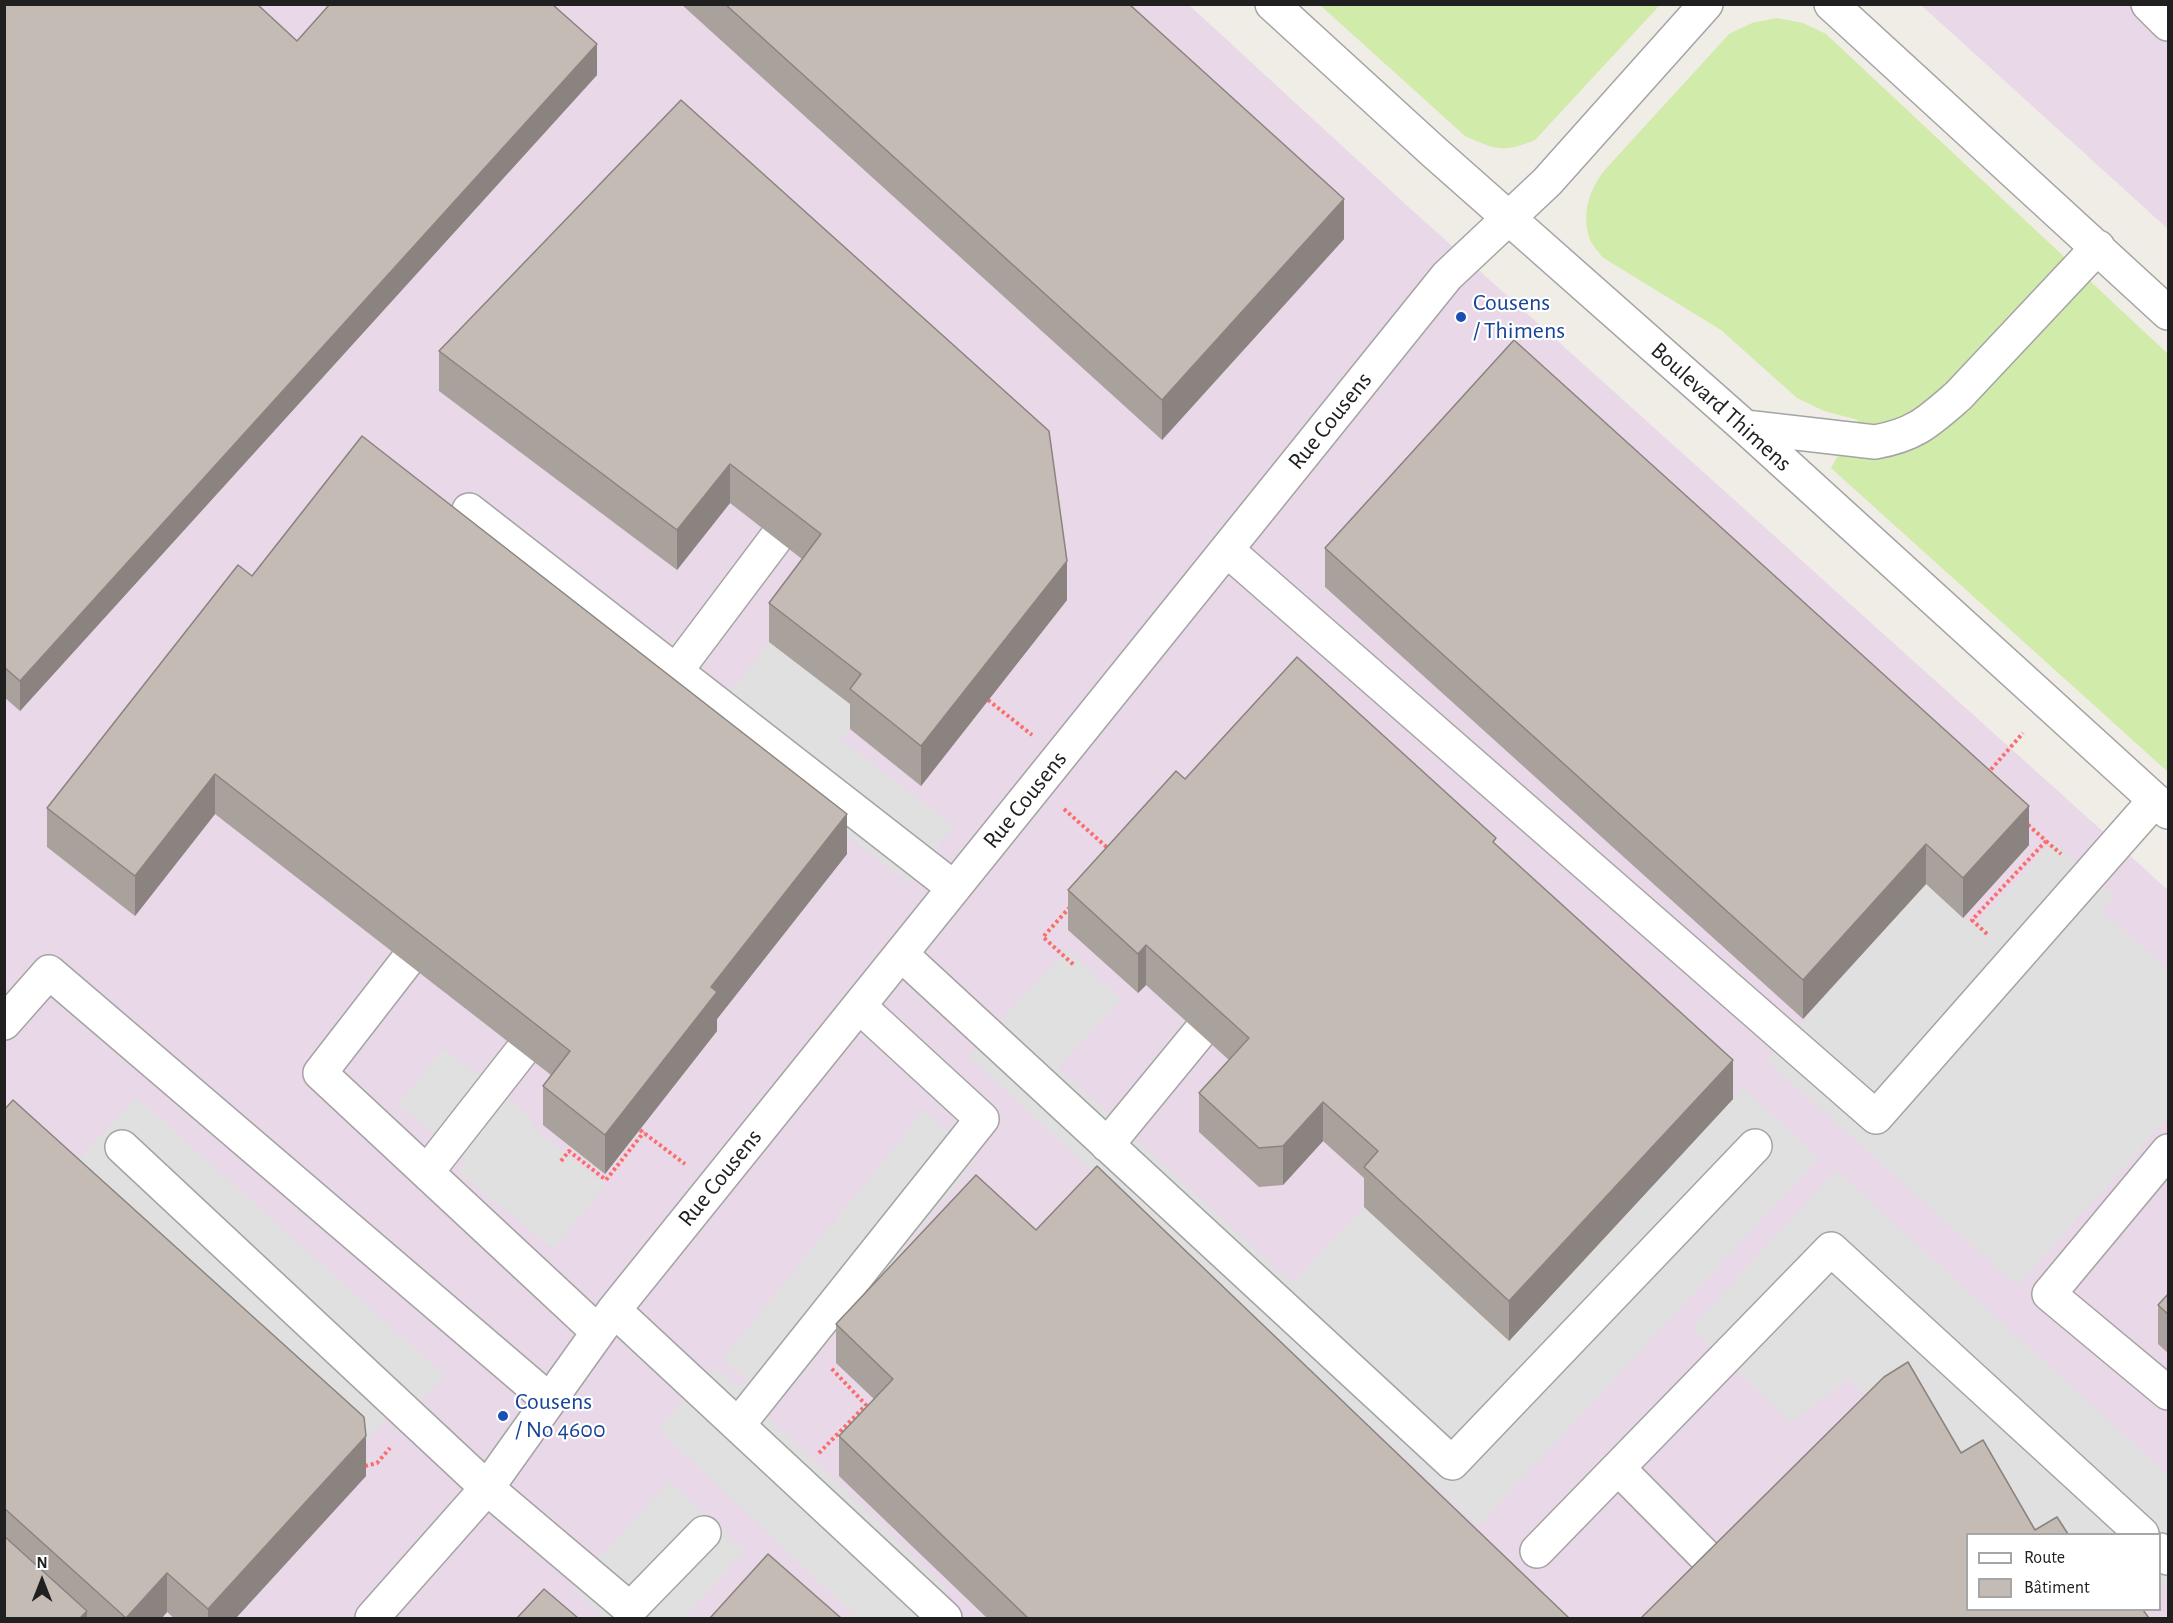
<!DOCTYPE html>
<html>
<head>
<meta charset="utf-8">
<style>
	body { margin:0 }
	#map { position:relative; width:2173px; height:1623px; overflow:hidden; background:#f0ece6; font-family:"Alegreya Sans",sans-serif }
	canvas { display:block }
	.frame { position:absolute; inset:0; border:6px solid #202020; pointer-events:none }
	.legend { position:absolute; left:1966px; top:1533px; width:195px; height:78px; box-sizing:border-box; background:#fff; border:2px solid #a6a6a6; margin:0; padding:8px 10px; list-style:none; font-size:18px; color:#202020 }
	.legend li { display:flex; align-items:center; gap:12px; height:30px }
	.legend b { width:30px; border:2px solid #a6a6a6 }
	.north { position:absolute; left:12px; top:1551px; width:60px; height:60px; -webkit-text-stroke:4px #fff; paint-order:stroke; rotate:0deg; font-size:16px; font-weight:700; line-height:24px; text-align:center; color:#202020 }
	.north::after { content:''; display:block; margin:auto; width:21px; height:27px; background:#202020; clip-path:polygon(50% 0,100% 100%,50% 72%,0 100%) }
</style>
</head>
<body>
<div id="map">
<canvas width="2173" height="1623"></canvas>
<div class="frame"></div>
<ul class="legend">
<li><b style="height:8px;background:#fff"></b>Route</li>
<li><b style="height:16px;background:#c5bbb5"></b>Bâtiment</li>
</ul>
<div class="north">N</div>
</div>
<script>
const context = document.querySelector('canvas').getContext('2d');
context.lineJoin = 'round';
function fill(path, color) { context.fillStyle = color; context.fill(path, 'evenodd'); }
function trace(path, color, width, dash) { context.strokeStyle = color; context.lineWidth = width; context.lineCap = dash ? 'butt' : 'round'; context.setLineDash(dash || []); context.stroke(path); }
function write(font, color, halo, rows, align = 'center') {
  context.font = font + ' "Alegreya Sans",sans-serif'; context.lineWidth = 4.5; context.setLineDash([]); context.textBaseline = 'middle'; context.strokeStyle = halo; context.fillStyle = color; for (const [text, x, y, turn = 0] of rows) {
    context.save(); context.translate(x, y); context.rotate((+turn || 0) * Math.PI / 180); context.textAlign = isNaN(turn) ? turn : align; if (halo) context.strokeText(text, 0, 0); context.fillText(text, 0, 0); context.restore();
  }
}
fill(new Path2D(`
	M5 5H1189L1403 202 2168 890V1618H5ZM1968 1534H2160V1610H1968Z
	M1921 5H2168V229Z`), '#e9d8e8');
fill(new Path2D(`
	M1320 5H1660L1535 140C1503 153 1496 150 1465 136Z
	M1777 18 1803 23 1826 34 2168 354V772L1831 468 1858 420 1824 411 1797 398 1721 330 1602 257C1598 251 1591 244 1589 237 1582 212 1589 192 1603 172L1729 34 1752 23Z`), '#d1ebab');
fill(new Path2D(`
	M769 642 861 713 841 740 954 826 910 884 704 726Z
	M2052 841 2114 896 2102 911 2168 970V1119L2017 1286 1767 1061 1926 884 1974 927Z
	M1067 949 1121 999 1058 1067 1292 1283 1364 1207 1509 1340 1743 1088 1819 1158 1478 1526 968 1056Z
	M444 1048 534 1120 530 1125 606 1185 554 1249 457 1172 466 1160 398 1105Z
	M137 1097 445 1376 398 1427 387 1418 366 1442 67 1172Z
	M924 1110 978 1158 768 1416 947 1589 921 1618H857L658 1429 716 1367 735 1385H743L748 1380 723 1359Z
	M1836 1170 2168 1475V1592L2160 1584V1534H2015L1884 1416 1850 1379 1791 1422 1691 1328Z
	M669 1481 745 1551 683 1618H605L572 1588Z`), '#e0e0e0');
const minor = new Path2D(`
	M1272 4 1434 152 1745 427 2168 812
	M1831 4 2168 313
	M2148 4 2168 24
	M1745 427 1875 442C1915 435 1928 422 1958 396L2098 247
	M469 510 954 888
	M1227 550 1876 1117 2155 800
	M676 671 776 538
	M901 954 1452 1463 1755 1146
	M406 962 320 1073 597 1331
	M4 1023 49 972 548 1399
	M1107 1145 1199 1033
	M122 1147 487 1488 630 1609 704 1533
	M2168 1151 2049 1294 2168 1393
	M427 1172 521 1052
	M614 1310 945 1618
	M738 1425 982 1119 859 1006
	M1618 1468 1724 1575
	M2160 1550 2168 1558
	M1537 1551 1831 1249 2142 1534
	M372 1618 487 1488 614 1310 1447 276 1547 182 1706 4`);
trace(minor, '#a4a4a4', 36);
trace(new Path2D(`
	M988 700 1032 735
	M1987 774 2023 733
	M1064 809 1110 850
	M2046 841 2061 854
	M1070 907 1043 937 1075 966
	M1987 934 1972 920 2046 841 2027 824
	M640 1130 685 1164
	M561 1161 569 1151 606 1180 644 1132
	M819 1453 866 1405 831 1368
	M365 1466 377 1463 390 1448`), '#fc6c6b', 4, [3, 3]);
trace(minor, '#fff', 33);
fill(new Path2D(`
	M4 4 297 41 597 75 20 711 4 697Z
	M681 4H1129L1344 239 1162 440Z
	M681 100 1067 600 921 786 850 729V704L769 642V603L802 559 730 503 677 570 439 391V351Z
	M1325 548 2029 845 1963 918 1926 884 1803 1019 1325 587Z
	M252 576 847 854 717 1019V1031L605 1174 543 1125V1086L551 1075 215 814 135 916 47 847V808Z
	M1185 779 1496 845 1733 1099 1509 1341 1364 1207V1178L1323 1141 1283 1185 1259 1187 1199 1132V1093L1229 1060 1146 985 1138 993 1068 930V890Z
	M4 1110 366 1476 236 1618H174L167 1612 162 1618H4Z
	M1036 1230 1569 1618H987L839 1476V1436L874 1399 836 1363V1324Z
	M2169 1293V1354L2158 1344V1305Z`), '#a9a19c');
fill(new Path2D(`
	M597 44V75L20 711V681Z
	M1344 199V239L1162 440V400Z
	M730 464V503L677 570V530Z
	M1067 561V600L921 786V746Z
	M215 774V814L135 916V876Z
	M2029 806V845L1963 918V878Z
	M847 814V854L717 1019V1031L605 1174V1135L711 987Z
	M1926 844V884L1803 1019V980Z
	M1146 945V985L1138 993V954Z
	M1733 1060V1099L1509 1341V1301Z
	M1323 1102V1141L1283 1185V1146Z
	M366 1436V1476L236 1618H208V1609Z
	M167 1573V1612L162 1618H126Z
	M87 1611V1618H80Z`), '#8a837f');
const building = new Path2D(`
	M4 4H257L297 41 330 4H552L597 44 20 681 4 667Z
	M725 4H1129L1344 199 1162 400Z
	M681 100 1049 431 1067 561 921 746 850 689 861 674 769 603 821 534 730 464 677 530 439 351Z
	M1514 340 2029 806 1963 878 1926 844 1803 980 1325 548Z
	M362 436 847 814 711 987 717 992 605 1135 543 1086 570 1051 215 774 135 876 47 808 238 565 252 576Z
	M1297 657 1496 838 1493 842 1733 1060 1509 1301 1364 1167 1378 1151 1323 1102 1283 1146 1259 1148 1199 1093 1249 1038 1146 945 1138 954 1068 890 1176 771 1185 779Z
	M13 1100 364 1417 366 1436 208 1609 167 1573 126 1618 4 1508V1110Z
	M1097 1166 1569 1618H1028L839 1436 893 1379 836 1324 976 1175 1036 1230Z
	M2169 1293V1315L2158 1305Z
	M1908 1362 1961 1453 1983 1440 2035 1530 2057 1517 2068 1534H1968V1610H2143L2149 1618H1641L1884 1377Z
	M4 1536 87 1611 80 1618H4Z
	M768 1554 841 1618H710Z
	M544 1589 578 1618H517Z`);
fill(building, '#c5bbb5');
trace(building, '#8a837f', 1.5);
for (const [x, y, r, color] of [
	[1461,317,6,"#1a4fb4"],
	[503,1416,6,"#1a4fb4"]
]) { const dot = new Path2D(); dot.arc(x, y, r, 0, 2 * Math.PI); context.fillStyle = color; context.fill(dot); trace(dot, '#fff', 2); }
write('24px', '#164399', '#fff', [
	["Cousens",1473,303],
	["/ Thimens",1473,331],
	["Cousens",515,1402],
	["/ No 4600",515,1430]
], 'left');
write('24px', '#202020', '#fff', [
	["Boulevard Thimens",1721,407,42],
	["Rue Cousens",1330,421,-51],
	["Rue Cousens",1025,800,-51],
	["Rue Cousens",720,1178,-51]
]);
</script>
</body>
</html>
